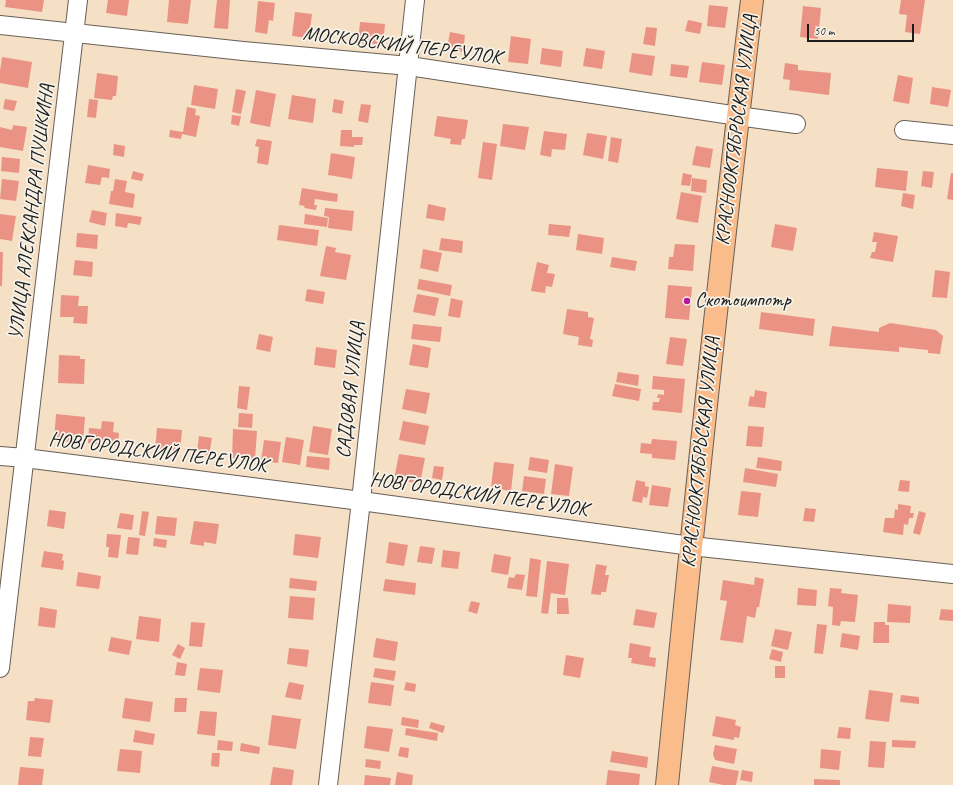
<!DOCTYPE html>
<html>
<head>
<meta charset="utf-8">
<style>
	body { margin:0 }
	#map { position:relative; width:953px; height:785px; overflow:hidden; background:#f5dfc5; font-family:Caveat,sans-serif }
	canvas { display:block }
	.scale { position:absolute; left:807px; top:24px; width:107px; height:18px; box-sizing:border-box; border:2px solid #1c1c1c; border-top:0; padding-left:5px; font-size:12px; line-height:14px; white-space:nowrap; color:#1c1c1c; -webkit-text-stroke:3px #f7f3e8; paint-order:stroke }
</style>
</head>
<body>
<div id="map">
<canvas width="953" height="785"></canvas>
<div class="scale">50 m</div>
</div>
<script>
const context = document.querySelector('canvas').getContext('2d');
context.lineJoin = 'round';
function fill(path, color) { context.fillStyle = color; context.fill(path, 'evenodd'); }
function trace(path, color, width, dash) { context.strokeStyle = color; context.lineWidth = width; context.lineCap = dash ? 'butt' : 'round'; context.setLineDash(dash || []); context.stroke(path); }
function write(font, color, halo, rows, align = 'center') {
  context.font = font + ' Caveat,sans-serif'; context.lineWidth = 3.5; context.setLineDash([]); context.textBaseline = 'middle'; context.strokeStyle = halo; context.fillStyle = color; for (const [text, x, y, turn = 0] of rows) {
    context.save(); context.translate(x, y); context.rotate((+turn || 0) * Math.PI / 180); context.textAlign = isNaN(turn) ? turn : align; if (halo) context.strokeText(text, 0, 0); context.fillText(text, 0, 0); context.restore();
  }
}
fill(new Path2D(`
	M6 0H44L42 12 5 7Z
	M108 0H129L127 16 106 13Z
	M169 0H191L188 24 167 22Z
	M217 0H230L228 29 214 28Z
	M901 0H925L920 34 905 32 907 15 899 14Z
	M258 1 275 3 273 21 269 20 267 34 255 32Z
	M709 5 728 7 725 28 707 26Z
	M803 6 821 8 818 39 800 37Z
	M295 12 312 14 309 38 292 36Z
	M688 20 702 23 700 34 685 31Z
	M360 22 385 24 383 45 358 43Z
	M646 27 657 28 655 46 643 44Z
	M450 32 465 35 463 52 447 49Z
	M511 36 531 39 528 64 508 62Z
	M542 48 563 51 561 67 540 64Z
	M586 48 605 51 602 69 583 66Z
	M632 53 655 56 652 76 629 72Z
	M2 57 32 62 28 88 0 83V71Z
	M702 62 725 65 722 85 699 82Z
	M785 63 798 65V70L831 73 829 95 789 90 790 80 783 79Z
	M671 64 689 66 687 78 670 76Z
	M97 73 118 76 116 96H113L112 100 94 98Z
	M898 75 913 78 909 104 893 101Z
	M194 85 218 89 215 109 191 105Z
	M932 87 951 90 948 107 930 104Z
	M236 89 246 91 241 114 232 112Z
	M256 90 276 94 270 127 250 123Z
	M292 95 316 99 313 123 288 119Z
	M5 99 17 101 14 111 3 109Z
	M89 99 98 100 96 118 87 117Z
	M334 99 344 101 342 114 332 112Z
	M361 104 371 105 368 123 358 121Z
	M187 107 196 109 195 115 200 116 196 137 182 134 181 139 169 137 170 130 183 132Z
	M232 115 241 116 239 126 231 124Z
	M437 116 468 120 465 139H462L461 145 450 144 451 139 434 136Z
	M503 124 529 127 525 150 500 146Z
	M13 125 27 127 23 151 0 147V127L12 130Z
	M341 130H352V137H363L362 145H354V147L340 146Z
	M544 131 567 134 565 150 552 149 551 157 540 155Z
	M587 133 607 136 603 159 583 155Z
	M611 137 622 139 618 163 608 161Z
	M257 139 272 141 268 165 257 163 259 147 255 146Z
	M483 142 497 144 492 180 478 178Z
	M114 144 125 146 124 157 113 155Z
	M696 146 713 149 710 168 692 165Z
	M331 153 355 157 352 179 328 175Z
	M2 157 20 159 19 173 1 171Z
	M88 165 110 169 109 178 102 177 100 185 85 183Z
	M877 168 908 171 906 191 875 187Z
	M133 171 144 174 142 181 131 179Z
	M923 171 934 172 932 188 921 186Z
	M683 173 692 175 690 186 681 185Z
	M951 173H953V200L947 199Z
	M692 178 707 180 706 193 691 191Z
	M2 179 19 181 16 201 0 199Z
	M115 179 127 181 125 192 135 194 133 208 109 204 111 191H113Z
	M302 188 338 194 337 202 315 199 314 205H317L316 210 304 208 305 206 299 205Z
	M681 192 702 196 698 223 676 219Z
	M903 193 915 195 913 209 901 206Z
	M428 204 446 208 444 221 426 218Z
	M325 208 354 211 352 231 328 228 329 217 324 216Z
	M92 210 107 213 105 226 89 222Z
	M116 213 142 217 140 225 128 223 127 228 115 226Z
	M0 214 16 216 12 241 0 239Z
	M305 214 328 218 327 227 304 224Z
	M549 224 571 226 569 237 548 235Z
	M775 224 797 228 793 251 771 247Z
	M279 225 319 230 317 246 277 240Z
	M874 232 898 236 893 262 870 258 872 252H875L877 242H872Z
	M77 233 98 235 97 249 76 247Z
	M578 234 604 238 602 254 576 250Z
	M441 238 463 241 462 253 439 250Z
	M675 244 695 245 693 271 668 269 669 257H673Z
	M326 246 336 248 335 252 351 255 346 280 320 276Z
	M423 249 442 253 438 272 420 268Z
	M0 252H3L2 286H0Z
	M612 257 637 261 635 271 610 267Z
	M75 260 93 262 92 277 73 275Z
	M537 262 549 265 547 273 555 274 552 287 546 286 545 293 531 291Z
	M935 270 950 272 947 298 932 297Z
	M419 279 452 285 450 296 417 289Z
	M668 285 692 287 689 320 665 318Z
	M307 289 325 292 323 304 305 301Z
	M417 294 439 298 435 316 413 312Z
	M61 295 79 296 78 306H88L87 324 73 323 74 317H60Z
	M451 298 463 301 460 318 448 316Z
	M567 309 588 312V317L594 318 590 339 593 340 592 347 578 345 579 337 563 334Z
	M761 312 815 319 813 336 759 329Z
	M890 323 936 330 943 336 940 354 928 353V350L899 347V352L829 346 832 326 879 332V328Z
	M413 324 442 327 440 342 411 339Z
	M259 334 273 337 270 352 256 349Z
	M670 337 687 339 683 366 666 364Z
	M413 344 431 348 428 368 409 365Z
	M316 347 337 350 335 368 314 365Z
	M59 355 80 356V359H85L84 384 58 383Z
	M618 372 639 375 638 386 616 382Z
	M653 376 685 379 682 413 652 410 653 402H659L660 398H657L658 394 664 395V390L652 389Z
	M615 384 641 389 639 401 612 396Z
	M239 386 250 387 247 410 237 408Z
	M406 389 430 393 426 414 402 409Z
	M755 390 767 392 765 408 748 406 750 396 754 397Z
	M239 413 253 414 252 428 238 427Z
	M56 414 85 417 83 443 54 441Z
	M102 421 114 422 113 432 119 433 118 446 88 443 89 428 101 429Z
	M403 421 429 426 425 445 399 440Z
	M313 426 332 429 328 455 309 452Z
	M748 426 764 427 762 447 746 446Z
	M157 428 182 430 180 453 155 450Z
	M233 429 257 431 255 459 232 458Z
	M199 436 212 438 209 455 197 453Z
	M286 437 304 440 300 465 282 462Z
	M652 439 677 441 675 460 652 458V454L640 453 641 443 651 444Z
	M264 440 281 442 278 463 261 461Z
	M399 454 425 458 420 484 394 479Z
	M307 456 330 458 329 470 306 467Z
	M530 457 549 460 547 473 528 470Z
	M758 457 782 461 781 471 756 468Z
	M494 462 514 464 511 491 491 488Z
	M555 464 573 467 569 496 551 494Z
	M434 466 444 467 442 480 432 478Z
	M745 468 778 474 776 487 743 482Z
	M524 476 546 479 544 494 522 491Z
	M636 480 645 482V486L649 487 647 498 643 497 642 503 632 501Z
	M900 480 910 481 909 492 898 491Z
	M652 485 671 488 668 507 649 505Z
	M741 491 761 493 758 517 738 515Z
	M898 504 911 506 910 513H914L913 518H909L908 525 904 524 903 535 883 532 885 518H894L895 509 898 510Z
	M805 508 816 509 814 522 803 521Z
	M49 510 66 512 64 529 47 526Z
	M142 511 149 512 145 536 139 535Z
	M919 511 926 513 920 535 913 533Z
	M120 513 134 515 132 530 117 528Z
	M157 516 177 518 175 536 155 534Z
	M194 521 219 524 216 544 204 542V546L190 544Z
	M107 534 121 535 118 558 108 557 109 547H106Z
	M295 534 321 537 318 558 293 555Z
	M128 537 140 538 138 555 126 554Z
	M154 538 167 540 166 548 153 546Z
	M389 542 408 545 404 566 386 563Z
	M420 546 435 548 432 564 417 562Z
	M443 550 460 552 458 569 441 567Z
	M44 551 63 554 62 560 64 561 63 570 41 567Z
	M494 554 511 557 508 575 491 572Z
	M530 558 541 560 537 597 526 596Z
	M547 561 569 564 565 595 551 593 548 614 541 613Z
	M596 564 607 566 605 575H609L606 592H601V595L591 594Z
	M78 572 101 576 99 589 76 586Z
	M516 574 525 575 522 590 507 588 509 577 514 578Z
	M755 577 764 579 759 607H757L755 618 747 616 743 643 720 640 727 601 720 600 723 580 754 585Z
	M290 578 317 581 316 591 289 588Z
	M385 579 416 583 415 595 383 591Z
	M798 588 817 590 816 606 797 605Z
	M830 588 842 589 841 593 858 595 855 622 841 621 840 626 832 625 833 607 828 606Z
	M290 596 315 598 313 620 288 618Z
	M557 598H568L569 614H557Z
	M471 601 480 603 477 614 468 611Z
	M888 604 911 606 910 623 887 622Z
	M40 607 57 610 55 628 38 626Z
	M636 609 657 613 654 628 633 625Z
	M941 609 953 610V621L939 620Z
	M139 616 161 619 159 642 136 639Z
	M191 622 205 623 202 647 189 646Z
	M874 622H885V625H889V643H873Z
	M817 624 827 625 823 654 814 653Z
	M775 629 792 632 788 650 771 646Z
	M842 633 860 636 858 650 840 647Z
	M111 637 132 641 129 655 108 651Z
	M376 638 398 642 395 661 373 657Z
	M630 643 651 647 649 657 656 658 655 667 631 663 632 658H628Z
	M178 644 185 648 180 659 172 655Z
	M289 648 309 650 307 667 287 664Z
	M772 649 783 652 781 662 769 659Z
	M566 655 584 658 580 678 563 675Z
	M177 662 187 664 185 676 175 675Z
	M775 666H785V678H775Z
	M200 668 223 670 220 693 197 690Z
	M375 668 396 671 394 681 373 677Z
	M289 682 304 685 301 700 285 697Z
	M371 682 394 685 391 706 368 703Z
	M406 682 416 684 415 692 404 690Z
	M869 690 893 693 889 722 865 719Z
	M901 695 919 697V704L900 702Z
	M35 698 53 700 50 723 26 720 28 701H34Z
	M125 698 153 702 150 722 122 718Z
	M175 698H187L186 712H174Z
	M200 711 217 712 215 736 197 734Z
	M272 715 301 719 296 749 268 745Z
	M716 716 736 720 735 725 741 727 739 738 734 737V740L712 736Z
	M402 717 419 720 418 728 401 725Z
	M431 722 445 726 443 733 429 728Z
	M367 726 393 729 389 752 364 748Z
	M839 727 851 728 850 739 837 738Z
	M406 728 438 733 437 741 405 735Z
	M135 730 155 734 153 745 133 742Z
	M30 737 44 738 41 757 28 756Z
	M218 740 233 742 232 751 217 750Z
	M892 740 916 741 915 748 892 747Z
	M870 741 886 742 884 768 868 767Z
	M241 743 260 747 259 754 240 751Z
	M715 745 737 749 734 764 715 760 713 754Z
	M400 747 409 748 408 758 398 756Z
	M120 749 142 751 140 773 117 771Z
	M821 749 841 751 839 770 820 768Z
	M612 751 648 757 647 768 610 762Z
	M212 753H220L219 767 211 766Z
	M366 759 381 761 380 769 365 767Z
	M712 766 739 771 736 785H723L709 782Z
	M20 767 44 769 42 785H18Z
	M273 767 294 770 292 785H270Z
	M608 770 640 774 639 785H606Z
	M742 770 753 772 752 782 740 780Z
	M397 772 413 775 412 785H395Z
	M365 775 391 778 390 785H364Z
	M814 779 840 780V785H814Z`), '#ea9385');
const minor = new Path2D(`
	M0 25 243 51 409 66 738 116 796 124
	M904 130 953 135
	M0 456 25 458 361 501 691 546 953 574
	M0 668 78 0
	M328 785 361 501 415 0`);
const major = new Path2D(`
	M667 785C693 523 720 261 752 0`);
trace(minor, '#686057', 20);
trace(major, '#686057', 24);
trace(minor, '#fff', 18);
trace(major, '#f9bc8a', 22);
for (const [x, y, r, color] of [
	[687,301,4,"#b5179e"]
]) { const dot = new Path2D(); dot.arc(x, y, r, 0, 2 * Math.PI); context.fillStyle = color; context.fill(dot); trace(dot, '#f7f3e8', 1.5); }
write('20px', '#1c1c1c', '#f7f3e8', [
	["МОСКОВСКИЙ ПЕРЕУЛОК",402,46,7],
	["КРАСНООКТЯБРЬСКАЯ УЛИЦА",737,130,-83],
	["УЛИЦА АЛЕКСАНДРА ПУШКИНА",32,212,-83],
	["САДОВАЯ УЛИЦА",351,390,-84],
	["КРАСНООКТЯБРЬСКАЯ УЛИЦА",701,452,-84],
	["НОВГОРОДСКИЙ ПЕРЕУЛОК",158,453,7],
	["НОВГОРОДСКИЙ ПЕРЕУЛОК",479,495,8]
]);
write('20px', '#1c1c1c', '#f7f3e8', [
	["Скотоимпотр",695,301]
], 'left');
</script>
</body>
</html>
